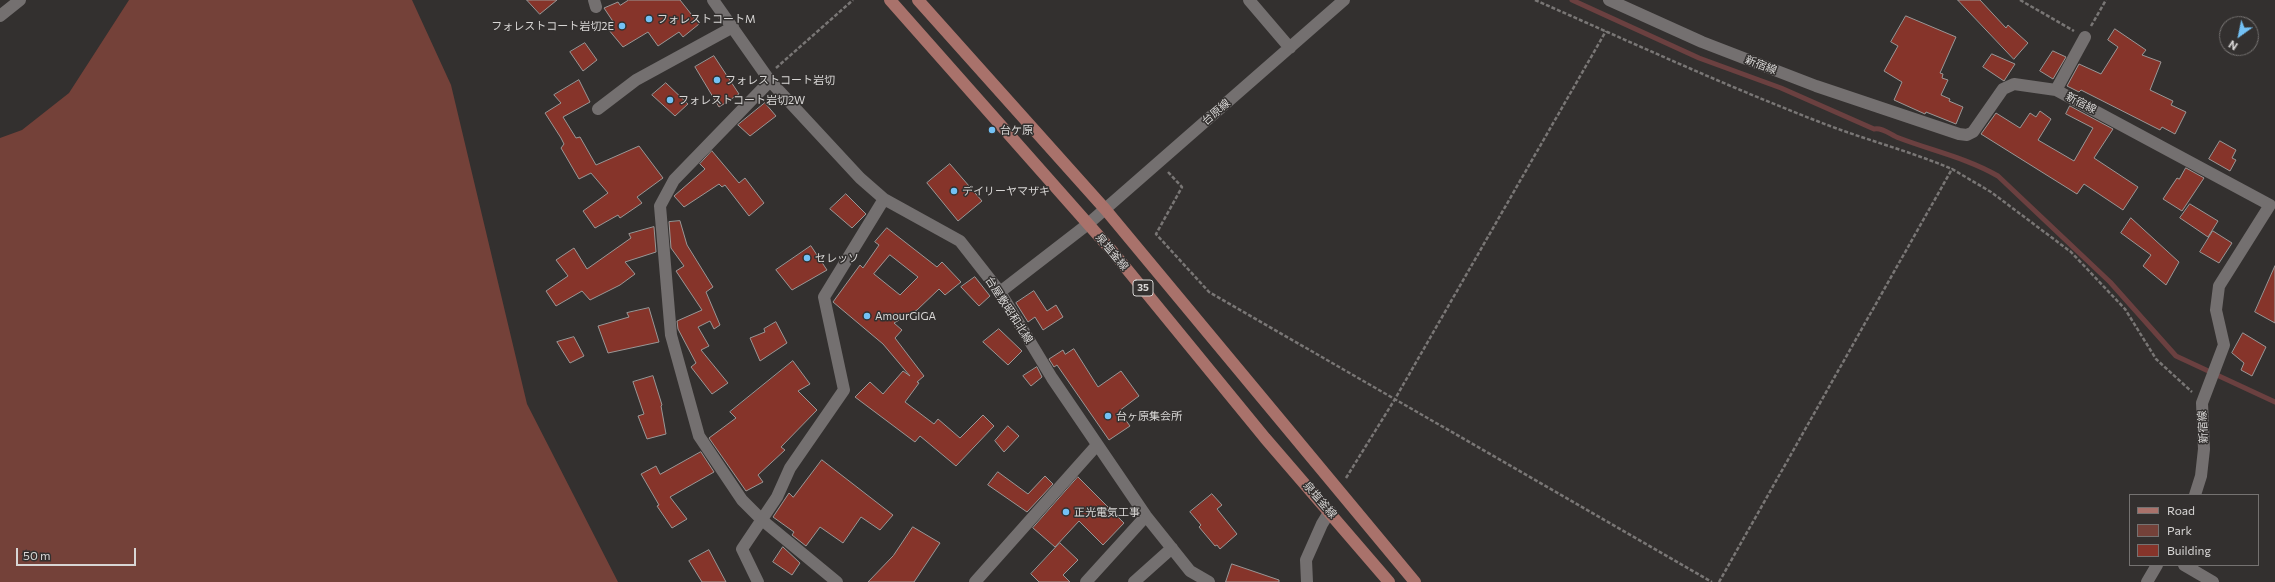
<!DOCTYPE html>
<html>
<head>
<meta charset="utf-8">
<style>
	body { margin:0 }
	#map { position:relative; width:2275px; height:582px; overflow:hidden; background:#33302f; font-family:Commissioner,sans-serif }
	canvas { display:block }
	.legend { position:absolute; left:2129px; top:494px; width:130px; height:72px; box-sizing:border-box; background:#33302f; border:1px solid #757271; margin:0; padding:5px 7px; list-style:none; font-size:12px; color:#d8d6d5 }
	.legend li { display:flex; align-items:center; gap:8px; height:20px }
	.legend b { width:20px; border:1px solid #757271 }
	.north { position:absolute; left:2219px; top:16px; width:40px; height:40px; box-sizing:border-box; background:#33302f; border:1px solid #757271; border-radius:50%; rotate:213deg; font-size:11px; font-weight:700; line-height:16px; text-align:center; color:#d8d6d5 }
	.north::after { content:''; display:block; margin:auto; width:14px; height:18px; background:#73c1f5; clip-path:polygon(50% 0,100% 100%,50% 72%,0 100%) }
	.scale { position:absolute; left:16px; top:548px; width:120px; height:18px; box-sizing:border-box; border:2px solid #d8d6d5; border-top:0; padding-left:5px; font-size:12px; line-height:14px; white-space:nowrap; color:#d8d6d5; -webkit-text-stroke:3px #33302f; paint-order:stroke }
</style>
</head>
<body>
<div id="map">
<canvas width="2275" height="582"></canvas>
<ul class="legend">
<li><b style="height:5px;background:#a9726b"></b>Road</li>
<li><b style="height:11px;background:#744139"></b>Park</li>
<li><b style="height:11px;background:#86342a"></b>Building</li>
</ul>
<div class="north">N</div>
<div class="scale">50 m</div>
</div>
<script>
const context = document.querySelector('canvas').getContext('2d');
context.lineJoin = 'round';
function fill(path, color) { context.fillStyle = color; context.fill(path, 'evenodd'); }
function trace(path, color, width, dash) { context.strokeStyle = color; context.lineWidth = width; context.lineCap = dash ? 'butt' : 'round'; context.setLineDash(dash || []); context.stroke(path); }
function write(font, color, halo, rows, align = 'center') {
  context.font = font + ' Commissioner,"Noto Sans JP",sans-serif'; context.lineWidth = 3; context.setLineDash([]); context.textBaseline = 'middle'; context.strokeStyle = halo; context.fillStyle = color; for (const [text, x, y, turn = 0] of rows) {
    context.save(); context.translate(x, y); context.rotate((+turn || 0) * Math.PI / 180); context.textAlign = isNaN(turn) ? turn : align; if (halo) context.strokeText(text, 0, 0); context.fillText(text, 0, 0); context.restore();
  }
}
fill(new Path2D(`
	M129 0H412L451 85 527 404 618 582H0V138L22 130 69 93Z`), '#744139');
trace(new Path2D(`
	M1572 0 1699 58 1781 88 1874 129C1882 127 1891 135 1899 138 1933 151 1967 158 1998 176L2110 282 2176 356 2275 402`), '#6b4040', 5);
const building = new Path2D(`
	M527 0H557L540 14Z
	M629 0H680L699 24 683 37 679 32 658 46 648 32 623 47 608 29 614 23 604 8 618 2 620 5Z
	M1958 0H1980L2006 28 2008 25 2028 43 2014 59Z
	M1906 16 1956 37 1940 73 1943 74 1942 78 1948 80 1941 95 1950 99 1949 101 1963 107 1956 124 1926 112 1925 114 1894 100 1902 82 1884 71 1898 46 1891 42Z
	M2115 29 2146 50 2142 55 2161 62 2150 90 2173 101 2171 105 2186 112 2175 134 2162 127 2160 130 2081 90 2079 92 2067 86 2079 64 2101 74 2118 47 2108 40Z
	M585 43 597 60 583 71 570 52Z
	M2053 51 2066 57 2053 79 2040 71Z
	M1992 54 2015 64 2004 81 1983 67Z
	M714 56 739 94 719 107 695 67Z
	M579 80 590 102 563 117 576 138 580 137 596 165 639 146 663 178 637 197 642 203 620 218 618 215 595 228 583 211 608 193 591 173 579 179 561 148 564 144 561 138 545 113 561 103 554 95Z
	M666 83 688 104 675 116 652 95Z
	M765 103 776 116 750 136 738 125Z
	M2070 106 2113 129 2094 158 2138 187 2123 210 2084 184 2077 194 1981 134 1996 113 2020 128 2030 113 2036 117 2040 111 2051 119 2038 140 2074 161 2093 128 2066 114Z
	M2220 141 2236 150 2232 158 2236 160 2230 171 2209 159Z
	M712 151 739 183 745 178 764 203 749 216 725 185 722 187 719 184 684 207 674 196 705 169 700 164Z
	M950 164 982 201 958 221 927 183Z
	M2186 168 2204 178 2182 211 2163 199 2177 178 2179 179Z
	M846 194 866 214 852 228 830 209Z
	M2190 204 2218 221 2208 237 2180 218Z
	M2131 218 2179 262 2166 285 2143 266 2151 255 2121 233Z
	M680 221 687 245 713 287 706 292 720 325 714 329 710 321 698 327 709 346 701 350 728 383 712 394 691 367 696 363 678 329 677 321 702 310 676 271 684 266 671 248 669 222Z
	M654 227 656 252 625 262 635 274 620 285 590 300 582 291 556 306 546 291 568 276 556 260 574 248 587 269 631 238 629 234Z
	M887 228 937 267 942 262 961 282 945 295 939 289 917 310 894 323 902 330 895 338 924 376 917 382 919 383 905 402 934 424 938 419 960 438 983 415 994 426 956 466 920 436 915 442 855 397 870 382 883 394 903 371 910 376 883 344 833 302 860 265 863 268 879 245 875 242ZM890 255 918 277 900 295 874 274Z
	M2213 231 2232 243 2219 263 2200 252Z
	M811 246 827 270 792 290 776 270Z
	M2275 266V323L2255 312Z
	M975 277 990 296 979 306 961 287Z
	M1034 291 1047 311 1056 305 1063 317 1043 330 1035 317 1028 322 1016 303Z
	M649 308 659 342 608 353 598 326 629 317 627 313Z
	M776 322 787 343 760 361 750 338 765 332 764 329Z
	M999 329 1022 351 1008 365 983 342Z
	M2243 333 2266 347 2252 376 2241 370 2244 363 2232 353Z
	M574 337 584 356 570 363 557 342Z
	M1074 349 1098 387 1121 371 1139 396 1119 411 1130 426 1109 440 1057 365 1054 367 1049 359 1063 350 1065 354Z
	M793 361 810 384 798 391 817 410 781 447 785 450 758 475 763 482 746 491 709 438 736 418 730 412Z
	M1037 367 1042 377 1031 386 1023 376Z
	M653 376 662 405 661 406 666 434 647 439 638 416 644 414 633 382Z
	M1008 426 1019 436 1004 452 995 441Z
	M701 452 714 472 670 497 687 519 672 528 657 506 659 505 641 474 656 466 660 474Z
	M822 460 893 515 880 530 861 517 843 543 820 527 806 546 792 535 794 532 773 517 789 493 793 497Z
	M998 472 1028 494 1045 476 1053 484 1027 512 988 485Z
	M1078 477 1124 523 1103 545 1079 521 1055 547 1033 528Z
	M1212 494 1222 505 1217 509 1237 534 1220 549 1217 545 1215 546 1199 527 1201 525 1190 512Z
	M913 527 940 543 914 582H868L893 556Z
	M1060 543 1078 560 1063 575 1070 582H1039L1031 574Z
	M783 547 800 563 792 575 773 562Z
	M709 550 726 582H702L689 561Z
	M1232 564 1279 580V582H1226Z`);
fill(building, '#86342a');
trace(building, '#9a9796', 1);
trace(new Path2D(`
	M1535 0C1633 43 1730 88 1830 126 1870 141 1912 152 1952 169
	M2020 0 2074 31
	M2091 26 2106 0
	M776 68 853 0
	M1168 172 1182 187 1156 234 1209 292 1712 582
	M1346 478 1395 399 1606 31
	M1719 582 1952 169 1991 192 2071 252 2125 309 2156 359 2192 392`), '#797675', 2.5, [4, 2]);
trace(new Path2D(`
	M594 0 596 7
	M713 0 770 81 860 178 884 199 960 241 1000 292 1052 378 1146 516 1190 571 1209 582
	M1249 0 1290 48
	M1609 0 1702 42 1816 86 1959 134 1967 135 1973 132 2003 89 2014 84 2056 90 2270 205 2219 286 2216 310 2224 345 2202 403 2204 449 2201 476 2195 495
	M0 16 20 0
	M770 81 674 180 660 206 671 335 699 436 742 500 762 520 837 582
	M2056 90 2085 37
	M598 109 636 80 733 27
	M1000 292 1088 224 1344 0
	M2184 565 2213 582
	M758 582 742 549 777 497 790 468 844 390 824 297 884 199
	M975 582 1097 445
	M1086 582 1146 516
	M1134 582 1172 548
	M1307 582 1306 560 1322 524 1330 511
	M2147 582 2157 565`), '#747070', 12);
trace(new Path2D(`
	M890 0 1112 251 1265 438 1389 582
	M918 0 1105 209 1415 582`), '#a9726b', 12);
for (const [x, y, r, color] of [
	[649,19,4,"#73c1f5"],
	[622,26,4,"#73c1f5"],
	[717,80,4,"#73c1f5"],
	[670,100,4,"#73c1f5"],
	[992,130,4,"#73c1f5"],
	[954,191,4,"#73c1f5"],
	[807,258,4,"#73c1f5"],
	[867,316,4,"#73c1f5"],
	[1108,416,4,"#73c1f5"],
	[1066,512,4,"#73c1f5"]
]) { const dot = new Path2D(); dot.arc(x, y, r, 0, 2 * Math.PI); context.fillStyle = color; context.fill(dot); trace(dot, '#33302f', 1.5); }
for (const [x, y, w] of [
	[1143,288,20]
]) { const box = new Path2D(); box.roundRect(x - w / 2, y - 8, w, 16, 3); context.fillStyle = '#33302f'; context.fill(box); trace(box, '#d8d6d5', 1); }
write('bold 10px', '#d8d6d5', null, [
	["35",1143,288]
]);
write('11px', '#d8d6d5', '#33302f', [
	["フォレストコートM",657,19],
	["フォレストコート岩切2E",614,26,"right"],
	["フォレストコート岩切",725,80],
	["フォレストコート岩切2W",678,100],
	["台ケ原",1000,130],
	["デイリーヤマザキ",962,191],
	["セレッソ",815,258],
	["AmourGIGA",875,316],
	["台ヶ原集会所",1116,416],
	["正光電気工事",1074,512]
], 'left');
write('11px', '#d8d6d5', '#33302f', [
	["新宿線",1761,65,21],
	["新宿線",2081,103,27],
	["台原線",1216,112,-41],
	["泉塩釜線",1112,252,50],
	["台屋敷昭和北線",1009,310,57],
	["新宿線",2203,427,-93],
	["泉塩釜線",1320,500,49]
]);
</script>
</body>
</html>
